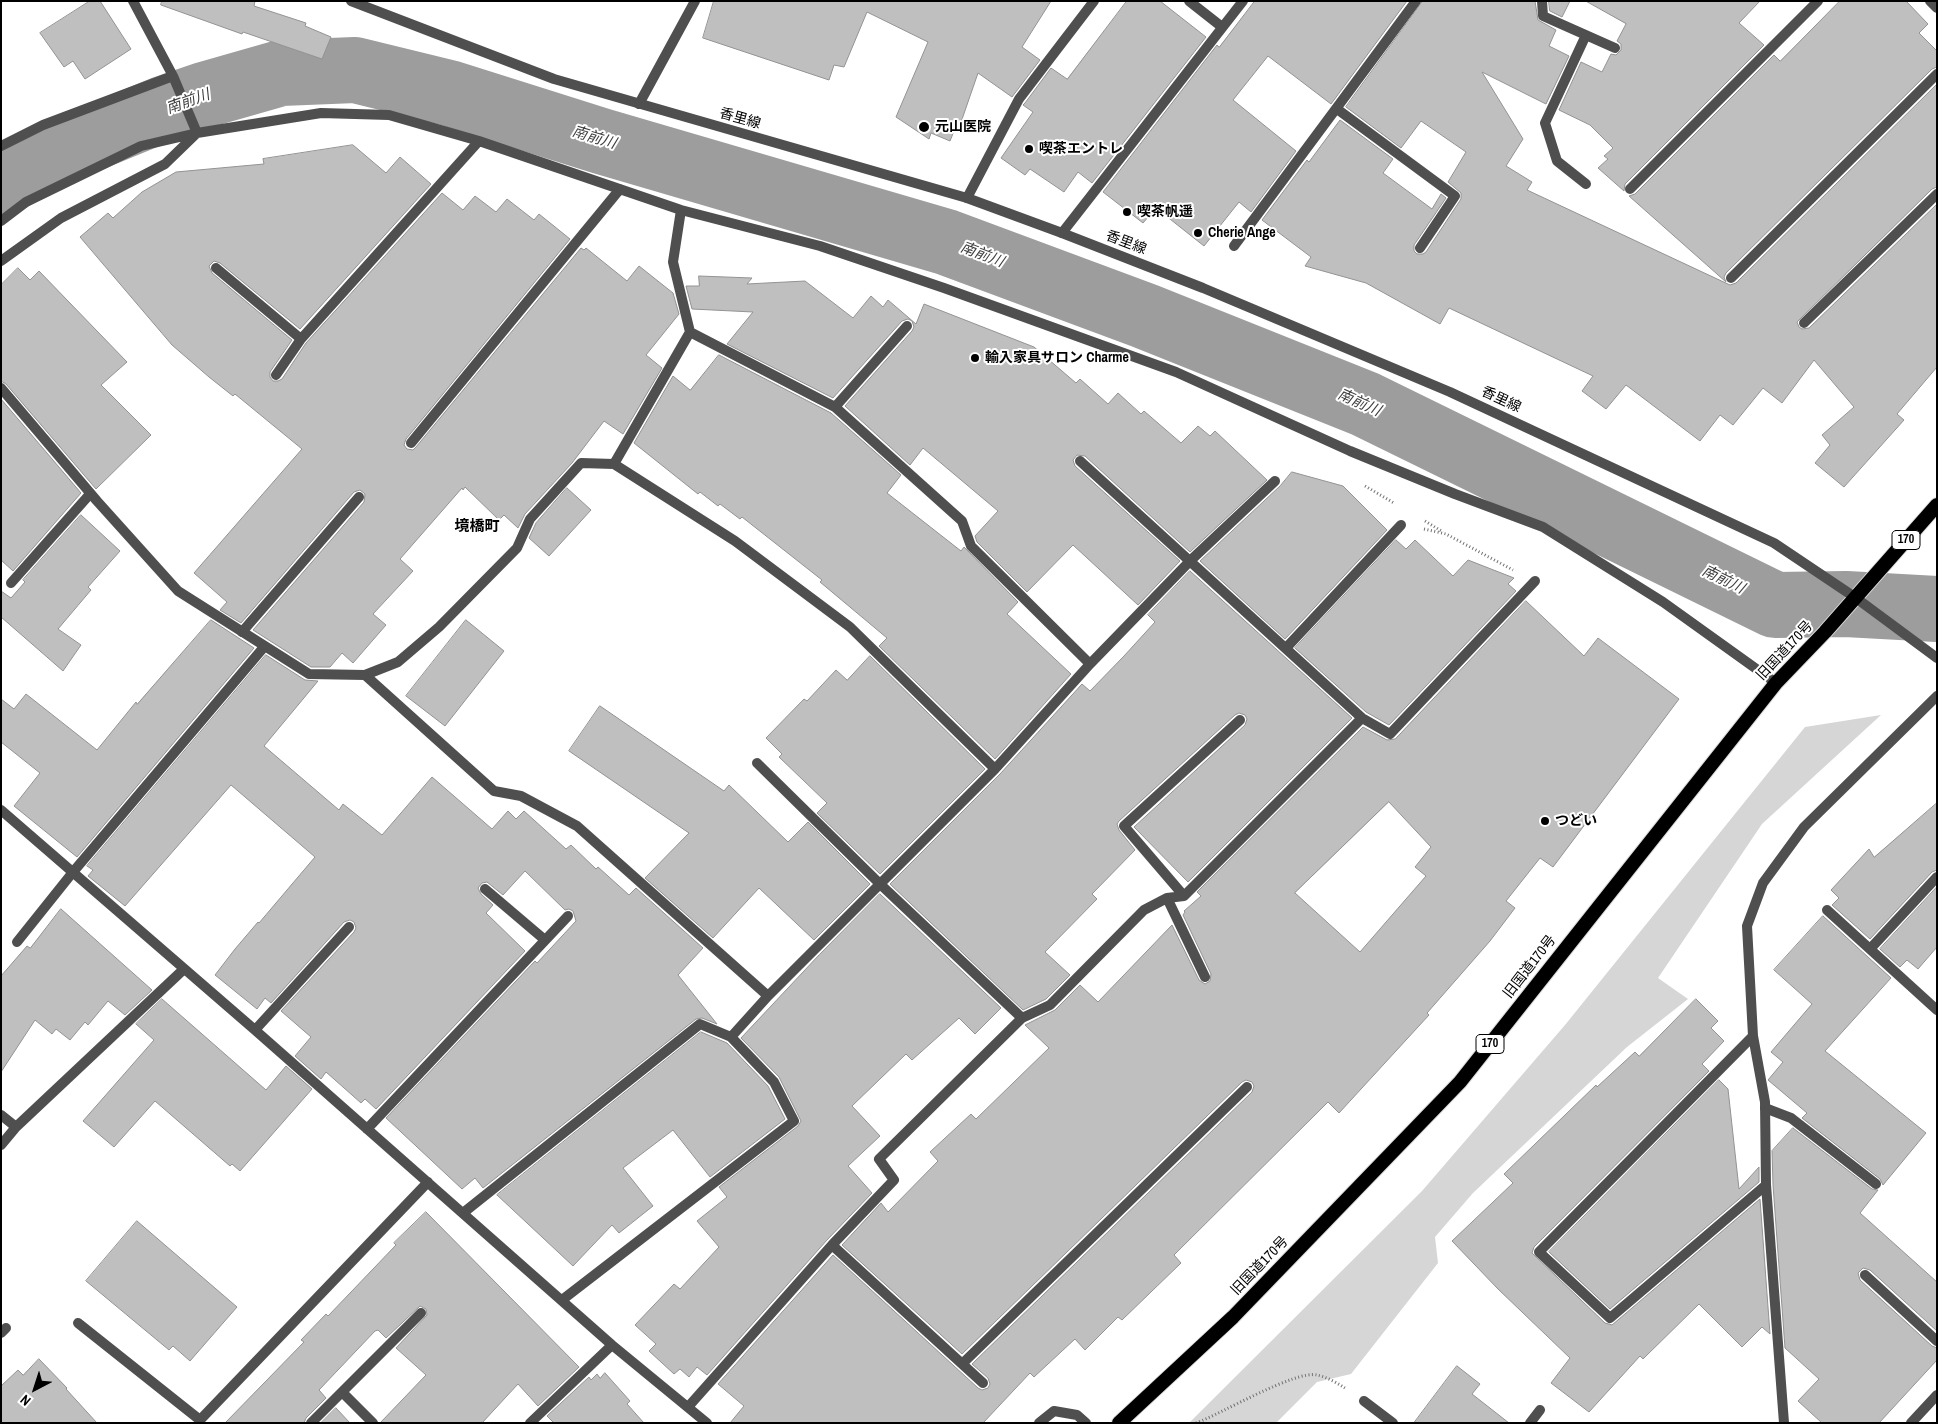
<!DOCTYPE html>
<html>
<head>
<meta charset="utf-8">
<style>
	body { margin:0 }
	#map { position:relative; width:1938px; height:1424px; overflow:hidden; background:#fff; font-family:"Archivo Narrow",sans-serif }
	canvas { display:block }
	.frame { position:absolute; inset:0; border:2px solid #000; pointer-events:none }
	.north { position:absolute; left:10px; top:1364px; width:50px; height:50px; -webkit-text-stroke:4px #fff; paint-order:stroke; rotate:220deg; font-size:14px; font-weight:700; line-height:20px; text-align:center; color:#000 }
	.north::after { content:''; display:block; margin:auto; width:18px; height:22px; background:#000; clip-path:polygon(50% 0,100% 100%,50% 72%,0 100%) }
</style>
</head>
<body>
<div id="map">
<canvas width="1938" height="1424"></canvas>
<div class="frame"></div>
<div class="north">N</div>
</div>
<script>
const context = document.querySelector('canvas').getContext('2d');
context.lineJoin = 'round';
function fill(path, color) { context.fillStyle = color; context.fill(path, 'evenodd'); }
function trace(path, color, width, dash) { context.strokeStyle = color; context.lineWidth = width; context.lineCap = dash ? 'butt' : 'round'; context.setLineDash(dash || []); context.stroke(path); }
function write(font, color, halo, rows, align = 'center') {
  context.font = font + ' "Archivo Narrow","Noto Sans JP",sans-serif'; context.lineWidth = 4; context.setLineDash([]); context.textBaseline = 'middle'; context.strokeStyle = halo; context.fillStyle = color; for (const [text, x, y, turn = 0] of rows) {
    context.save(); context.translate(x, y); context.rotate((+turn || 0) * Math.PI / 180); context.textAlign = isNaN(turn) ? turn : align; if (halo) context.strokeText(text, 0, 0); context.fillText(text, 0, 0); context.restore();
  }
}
fill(new Path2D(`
	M1881 715 1762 824 1658 978 1688 999 1627 1047 1473 1193 1435 1237 1438 1263 1351 1374 1317 1382 1276 1423H1189L1422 1191 1565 1025 1805 727Z`), '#d6d6d6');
trace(new Path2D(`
	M1 184 56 153 163 109 204 95 281 73 355 70 449 93 601 141 946 242 1145 316 1365 404 1775 605 1846 604 1937 609`), '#9d9d9d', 66);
const building = new Path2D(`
	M90 1H100L131 49 85 79 73 61 64 67 40 33Z
	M162 1H255L254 6 306 23 305 26 331 37 322 59 243 32 242 34 161 5Z
	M714 1H1051L1022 47 1040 60 1012 97 978 73 959 128 956 126 950 141 931 133 929 139 896 117 928 42 867 12 844 67 834 65 829 80 703 38Z
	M1127 1H1160L1206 37 1092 183 1078 172 1064 192 1030 169 1025 175 1001 158 1033 112 1023 105 1025 103 1051 68 1067 79Z
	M1255 1H1407L1331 104 1268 56 1233 100 1296 151 1251 212 1239 202 1204 246 1156 208 1143 223 1103 192 1217 45 1219 47Z
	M1423 1H1535L1538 20 1556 30 1549 46 1569 56 1546 104 1482 72 1523 139 1506 166 1532 182 1527 190 1730 285 1736 283 1937 84V187L1932 189 1797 322 1799 327 1802 329 1809 328 1937 204V367L1897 414 1904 420 1844 487 1815 463 1830 445 1822 435 1854 407 1814 360 1782 403 1763 388 1733 425 1720 415 1700 441 1626 385 1606 409 1582 391 1593 376 1449 308 1440 324 1366 283 1305 266 1311 257 1262 220 1307 160 1309 162 1340 120 1393 159 1383 173 1432 209 1441 194 1446 198 1414 245V251L1417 254H1423L1426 252 1461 199V193L1448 182 1466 152 1421 121 1401 148 1346 107Z
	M1549 1H1570L1562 17 1550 11Z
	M1586 1H1760L1739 23 1764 45 1625 184 1624 191 1598 168 1608 159 1604 156 1613 148 1590 125 1559 110 1581 62 1602 72 1611 54 1616 55 1621 50V44L1617 41 1626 24Z
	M1840 1H1906L1928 24 1919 33 1937 51V67L1932 69 1726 273 1724 277 1726 282 1629 196 1635 194 1774 55 1780 61Z
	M353 145 386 173 400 157 431 184 300 329 220 263 214 261 209 266 212 273 292 340 270 372V377L273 381H278L282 379 306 343 442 193 463 210 475 196 496 212 507 199 534 220 539 214 570 239 406 439 404 445 407 449 413 450 416 447 581 248 584 250 586 248 627 281 639 266 673 293 679 314 646 355 662 368 623 434 604 421 572 463 525 514 518 528 504 515 499 520 465 487 463 490 462 488 400 559 413 571 373 614 386 625 353 663 342 653 330 667H311L253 630 364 502 365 494 360 490 354 492 241 623 220 610 227 602 194 573 302 449 235 394 233 396 209 377 172 345 80 237 108 213 113 218 142 192 176 172 264 164 263 159Z
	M18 268 30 280 39 271 127 362 101 385 151 435 96 489 6 384 1 381V285Z
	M699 276 752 278 747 284 805 281 853 318 871 296 883 307 888 300 916 324 924 304 1034 347 1076 383 1080 379 1108 404 1118 393 1141 414 1144 411 1181 443 1198 426 1210 436 1215 431 1267 480 1190 552 1085 456 1077 455 1073 460 1075 466 1180 561 1138 605 1073 545 1027 592 977 542 975 536 998 511 923 448 910 465 845 406 912 331 914 327 912 321 908 319 902 321 833 398 727 344 753 312 692 309 686 286H699Z
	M719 355 831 413 901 475 887 493 961 551 964 547 1018 602 1007 614 1071 674 995 759 879 646 887 638 820 582 822 580 742 517 740 519 720 504 718 506 700 492 698 494 634 443 673 376 690 390Z
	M1 399 81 493 13 571 1 560Z
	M1292 472 1343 486 1387 530 1285 639 1200 561 1280 486Z
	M567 488 591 510 549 556 529 538 536 523Z
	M81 515 120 551 88 587 91 590 58 629 81 645 63 671 1 617V591L11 598 25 582 23 580Z
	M1396 540 1406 549 1415 540 1453 576 1468 560 1514 578 1508 584 1516 591 1389 725 1366 712 1295 648Z
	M1190 571 1352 718 1188 882 1134 827 1245 725 1247 719 1245 715 1239 713 1235 715 1119 821 1117 824 1119 830 1135 850 1092 894 1097 899 1045 952 1070 975 1046 999 1023 1010 890 884 1000 774 1082 684 1090 691 1124 656 1155 622 1148 615Z
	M1526 601 1584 656 1598 638 1679 699 1553 867 1540 858 1506 901 1515 908 1490 941 1427 1013 1429 1015 1339 1113 1328 1102 1174 1255 1181 1263 1122 1320 1118 1317 1085 1350 1075 1339 1034 1377 1030 1373 983 1423H730L744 1406 718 1384 833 1255 978 1388 982 1390 988 1388 990 1384 988 1378 972 1364 1252 1092 1254 1086 1252 1082 1246 1080 1242 1082 962 1354 842 1245 881 1203 888 1212 938 1161 930 1152 971 1114 976 1119 1049 1048 1025 1025 1055 1010 1080 985 1098 1002 1172 925 1199 980 1205 984 1210 981 1211 974 1183 915 1185 912 1184 911 1201 896 1197 892 1363 727 1387 740 1395 739ZM1389 802 1431 847 1415 867 1426 876 1360 952 1295 893Z
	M211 620 254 648 77 857 14 806 40 773 1 742V699L14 709 26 694 97 750 136 702 137 704Z
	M466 620 504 651 445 726 406 696Z
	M266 655 305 680 318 681 264 746 339 810 343 804 382 835 432 777 492 829 508 811 516 819 524 811 566 849 571 845 596 869 598 867 629 895 636 888 703 948 678 975 717 1024 702 1018 696 1019 483 1188 475 1178 462 1189 386 1118 535 961 537 963 576 921 573 911 569 909 565 910 525 871 503 895 487 882 482 883 478 888 481 894 493 905 486 913 525 951 376 1109 365 1099 361 1103 326 1072 321 1079 295 1056 311 1037 281 1011 354 932 356 928 354 922 350 920 344 922 271 1003 265 998 257 1009 215 975 235 949 258 922 259 923 315 857 231 785 125 906 88 876 93 870 87 866Z
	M870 656 985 769 880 874 817 813 827 803 779 757 782 754 766 738 804 699 807 701 836 670 847 680Z
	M600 706 724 791 729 785 788 842 808 822 870 884 814 940 759 888 713 938 645 878 689 833 569 751Z
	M1937 803V870L1932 872 1870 939 1832 905 1839 898 1831 890 1869 849 1874 857Z
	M1937 887V947L1918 969 1907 960 1900 967 1880 949Z
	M880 894 1001 1008 975 1034 959 1018 912 1060 906 1054 852 1106 880 1136 848 1166 872 1193 827 1240 707 1375 697 1367 689 1377 680 1369 674 1374 649 1351 656 1344 635 1325 674 1284 680 1289 719 1247 697 1221 727 1197 719 1187 798 1126 801 1121 779 1077 741 1038 819 955Z
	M61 909 152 990 125 1015 108 1001 88 1025 85 1022 70 1040 56 1029 52 1034 35 1020 1 1072V976L27 946 30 948Z
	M1823 916 1891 978 1825 1051 1926 1133 1883 1185 1880 1179 1802 1118 1807 1113 1768 1080 1783 1062 1771 1052 1812 1004 1774 970Z
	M162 999 266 1090 286 1066 312 1089 240 1171 232 1164 230 1166 155 1101 114 1147 83 1121 154 1040 136 1024Z
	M1696 999 1718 1021 1711 1028 1724 1041 1702 1064 1709 1071 1534 1247 1532 1253 1605 1323 1612 1325 1760 1199 1770 1334 1762 1327 1742 1347 1699 1304 1643 1359 1640 1356 1589 1412 1551 1383 1570 1358 1498 1289 1452 1241 1513 1183 1504 1174 1596 1085 1597 1087 1635 1052 1639 1056Z
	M701 1032 727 1043 768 1086 785 1119 710 1177 673 1130 623 1168 653 1206 619 1233 612 1225 573 1266 497 1195Z
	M1719 1080 1728 1089 1739 1189 1759 1167V1182L1610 1309 1549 1252Z
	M1793 1128 1872 1189 1878 1190 1860 1213 1937 1282V1331L1870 1270 1863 1268 1858 1273 1860 1280 1932 1346 1937 1348V1360L1879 1423H1822L1798 1401 1819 1379 1785 1348 1773 1185 1772 1151Z
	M426 1212 579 1367 538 1406 518 1384 482 1423H380L426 1375 396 1348 427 1315 426 1309 420 1306 386 1338 378 1330 375 1331 319 1390 326 1398 306 1418 304 1423H225L304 1342 301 1340 326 1314 328 1316 396 1245 394 1243Z
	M137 1221 237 1307 190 1361 173 1346 169 1350 86 1281Z
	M39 1359 67 1388 66 1389 97 1423H1V1386L18 1370 23 1375Z
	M1457 1366 1480 1384 1472 1394 1509 1423H1414Z
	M605 1373 630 1401 627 1404 644 1423H554L547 1416 589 1377 591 1380 597 1374 600 1378Z
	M336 1408 350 1423H321Z`);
fill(building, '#bfbfbf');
trace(building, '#939393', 1);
const trunk = new Path2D(`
	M1119 1423 1233 1317 1460 1082 1776 683 1825 632 1937 505`);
trace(trunk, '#dbdbdb', 16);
trace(new Path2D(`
	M1365 486 1394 503
	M1425 521 1443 532
	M1424 529 1446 534 1513 570
	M1196 1423C1221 1414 1295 1370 1317 1375 1327 1377 1337 1383 1345 1388`), '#717171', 3, [1, 2.5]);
trace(new Path2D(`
	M11 583 90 494
	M242 632 359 497
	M1286 648 1401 525
	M17 942 73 872 264 647
	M1765 1108 1791 1118 1876 1184
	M1865 1275 1937 1341
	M342 1392 373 1423
	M1364 1401 1393 1423
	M311 1423 421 1313
	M1530 1423 1540 1410`), '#4f4f4f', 10);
trace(new Path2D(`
	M1189 1 1222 27
	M1542 1 1543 16 1615 48
	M1930 1 1937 8
	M639 104 695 1
	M1337 109 1455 196 1420 248
	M1 146 43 125 173 76
	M1586 184 1557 161 1545 123 1586 35
	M1630 189 1818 1
	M967 198 1019 99 1094 1
	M681 210 673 262 690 332 835 407 962 521 971 546 1090 664
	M1 221 26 202 141 146 197 133 321 113 389 115 479 141 681 210 820 246 944 288 1176 372 1350 451 1455 494 1543 527 1663 602 1776 683
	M1062 233 1243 1
	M1234 246 1416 1
	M1 261 61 218 165 164 197 133 173 76 133 1
	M216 268 301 339
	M1731 278 1937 74
	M1804 323 1937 194
	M690 332 614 464 735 541 850 627 995 769
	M276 375 301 339 479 141
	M1 388 97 501 178 591 309 674 365 675 494 791 521 796 577 826 768 996
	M835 407 907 326
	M411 443 620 189
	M1080 461 1362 718 1390 734 1535 581
	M365 675 398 662 439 627 517 548 530 519 581 463 614 464
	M757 763 880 884 1022 1018
	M1 810 255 1030 612 1345 707 1423
	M485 889 545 940
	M1184 896 1124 826 1240 720
	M1167 898 1205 977
	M1827 910 1937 1010
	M1870 949 1937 877
	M255 1030 349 927
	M1753 1036 1539 1252 1610 1318 1766 1185
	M1 1115 16 1127
	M367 1129 568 916
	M1 1145 16 1127 184 969
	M463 1213 700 1024 731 1037 768 996 995 769 1090 664 1191 560 1275 481
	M832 1245 894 1180 879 1159 1022 1018 1050 1005 1144 910 1167 898 1184 896 1362 718
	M562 1300 794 1121 774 1082 731 1037
	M78 1323 200 1420 428 1182
	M1 1333 6 1328
	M963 1363 1247 1087
	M688 1407 832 1245 983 1383
	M530 1423 612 1345
	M1039 1423 1054 1411 1077 1415 1086 1423
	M1784 1423 1766 1185 1765 1102 1753 1036 1747 926 1763 883 1804 827 1937 696
	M1911 1423 1937 1395`), '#4f4f4f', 10);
trace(new Path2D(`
	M351 1 554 79 967 198 1062 233 1203 288 1450 392 1774 543 1856 598 1937 658`), '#4f4f4f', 10);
trace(trunk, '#000', 14);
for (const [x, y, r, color] of [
	[924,127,6,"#000"],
	[1029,149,5,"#000"],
	[1127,212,5,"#000"],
	[1198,233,5,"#000"],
	[975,358,5,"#000"],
	[1545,821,5,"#000"]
]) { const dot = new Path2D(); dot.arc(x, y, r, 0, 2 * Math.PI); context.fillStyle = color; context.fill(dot); trace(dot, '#fff', 2); }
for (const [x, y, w] of [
	[1906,540,28],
	[1490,1044,28]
]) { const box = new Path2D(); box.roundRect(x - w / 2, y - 9.5, w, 19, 4); context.fillStyle = '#fff'; context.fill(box); trace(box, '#000', 1); }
write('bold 12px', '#000', null, [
	["170",1906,540],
	["170",1490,1044]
]);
write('14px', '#000', '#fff', [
	["香里線",740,119,16],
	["香里線",1126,243,21],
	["香里線",1501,400,25],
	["旧国道170号",1785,651,-47],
	["旧国道170号",1530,967,-52],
	["旧国道170号",1260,1266,-46]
]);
write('bold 14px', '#000', '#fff', [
	["元山医院",935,127],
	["喫茶エントレ",1039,149],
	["喫茶帆遥",1137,212],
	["Cherie Ange",1208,233],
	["輸入家具サロン Charme",985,358],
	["つどい",1555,821]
], 'left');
write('italic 15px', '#3e3e3e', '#fff', [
	["南前川",188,102,-20],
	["南前川",594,138,17],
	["南前川",982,255,21],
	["南前川",1359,403,24],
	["南前川",1723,580,26]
]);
write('bold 15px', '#000', '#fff', [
	["境橋町",477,527]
]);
</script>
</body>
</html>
